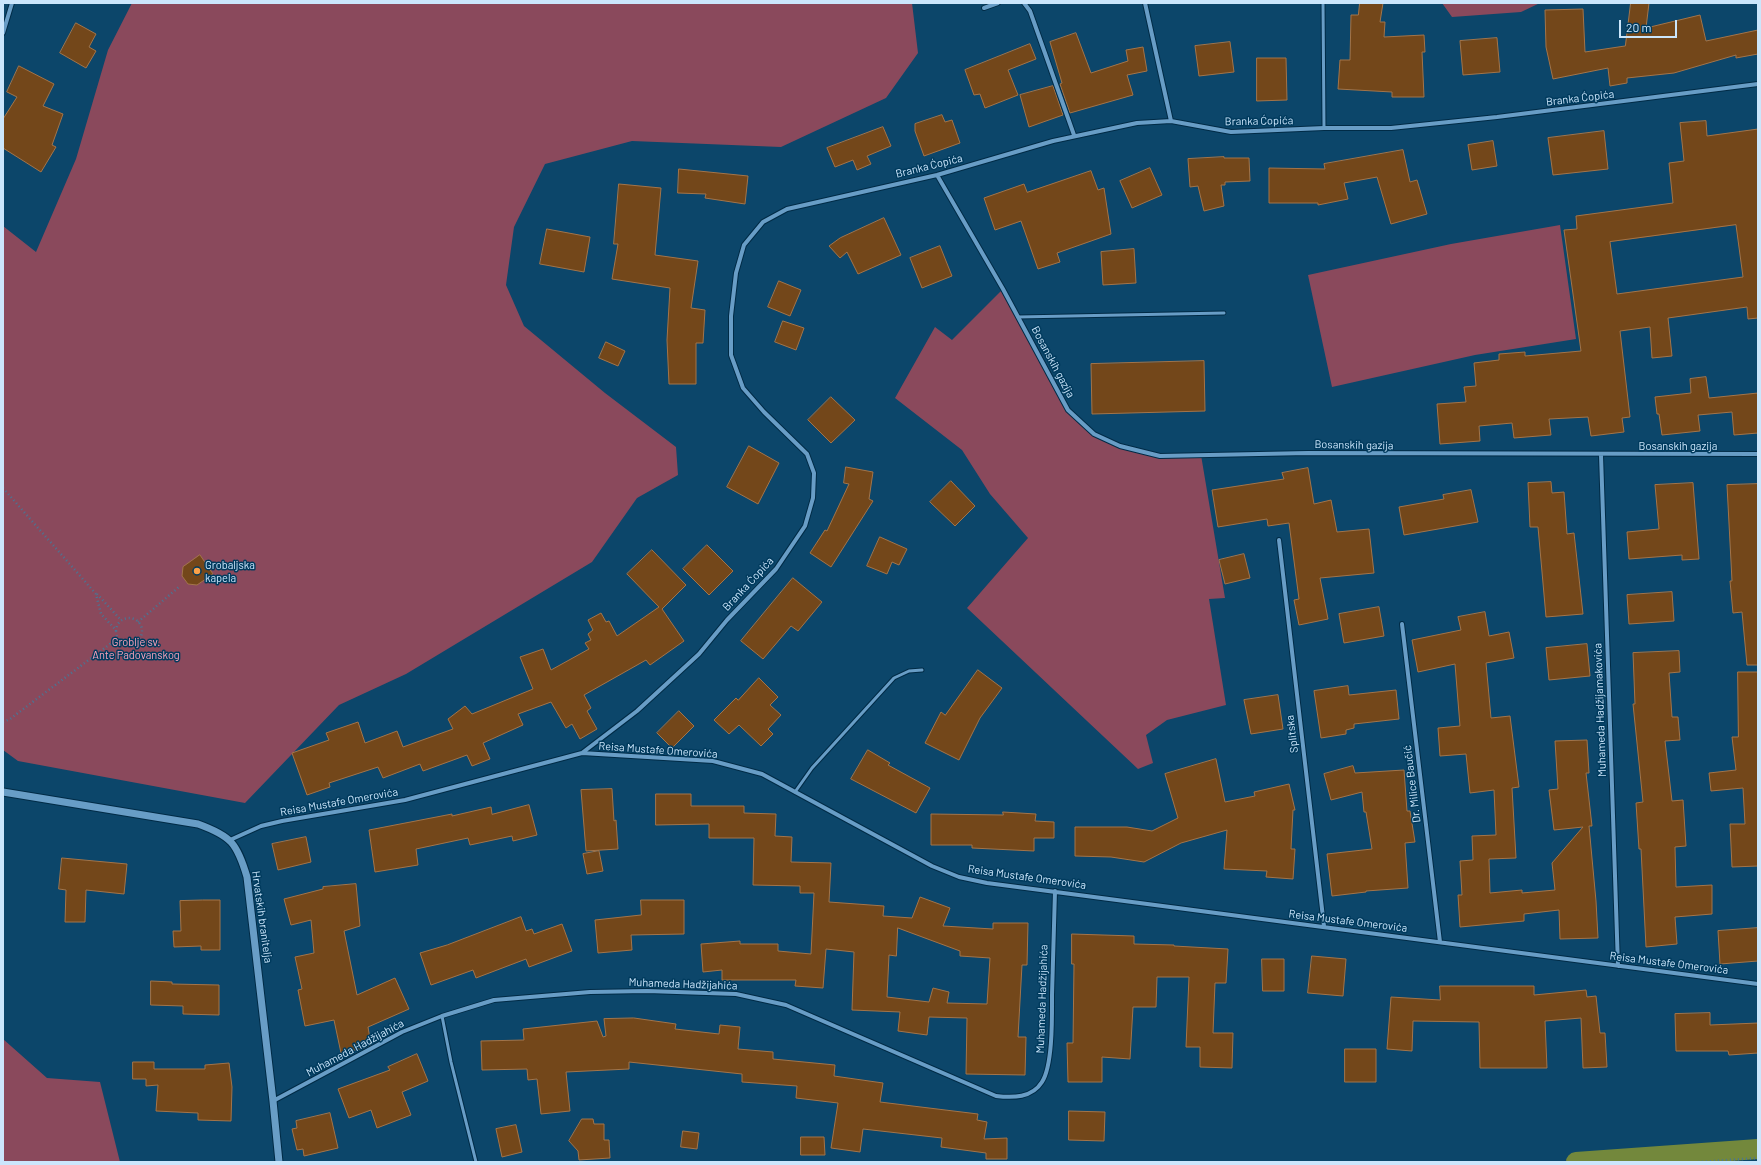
<!DOCTYPE html>
<html>
<head>
<meta charset="utf-8">
<style>
	body { margin:0 }
	#map { position:relative; width:1761px; height:1165px; overflow:hidden; background:#0c466a; font-family:Barlow,sans-serif }
	canvas { display:block }
	.frame { position:absolute; inset:0; border:4px solid #cbe6fc; pointer-events:none }
	.scale { position:absolute; left:1619px; top:20px; width:58px; height:18px; box-sizing:border-box; border:2px solid #cbe6fc; border-top:0; padding-left:5px; font-size:12px; line-height:14px; white-space:nowrap; color:#cbe6fc; -webkit-text-stroke:3px #003b5e; paint-order:stroke }
</style>
</head>
<body>
<div id="map">
<canvas width="1761" height="1165"></canvas>
<div class="frame"></div>
<div class="scale">20 m</div>
</div>
<script>
const context = document.querySelector('canvas').getContext('2d');
context.lineJoin = 'round';
function fill(path, color) { context.fillStyle = color; context.fill(path, 'evenodd'); }
function trace(path, color, width, dash) { context.strokeStyle = color; context.lineWidth = width; context.lineCap = dash ? 'butt' : 'round'; context.setLineDash(dash || []); context.stroke(path); }
function write(font, color, halo, rows, align = 'center') {
  context.font = font + ' Barlow,sans-serif'; context.lineWidth = 3; context.setLineDash([]); context.textBaseline = 'middle'; context.strokeStyle = halo; context.fillStyle = color; for (const [text, x, y, turn = 0] of rows) {
    context.save(); context.translate(x, y); context.rotate((+turn || 0) * Math.PI / 180); context.textAlign = isNaN(turn) ? turn : align; if (halo) context.strokeText(text, 0, 0); context.fillText(text, 0, 0); context.restore();
  }
}
fill(new Path2D(`
	M132 3H912L918 53 886 98 781 147 632 141 545 164 514 227 506 285 524 326 605 393 676 447 678 475 637 498 592 562 406 674 339 705 245 803 18 761 3 750V226L36 252 76 159 108 50Z
	M1442 3H1540L1521 12 1452 17Z
	M1560 225 1576 339 1475 355 1332 387 1308 275 1451 244Z
	M1003 289 1068 410 1094 434 1120 446 1160 456 1201 455 1225 598 1209 599 1226 705 1167 720 1146 735 1153 763 1138 769 967 608 1028 538 990 494 962 450 895 398 935 327 952 340Z
	M3 1039 47 1078 100 1082 120 1162H3Z
	M1663 1157 1664 1162H1576Z`), '#8a495c');
trace(new Path2D(`
	M1576 1162 1758 1149`), '#73883c', 20);
const building = new Path2D(`
	M1360 3H1383L1380 22H1385L1384 37 1424 35 1425 52H1422L1424 97H1392V92L1338 89 1340 60H1350L1351 15H1358Z
	M1631 3H1649L1646 28 1700 15 1706 41 1758 30V54L1736 58V55L1674 73 1627 78V83L1610 86 1608 68 1553 79 1546 47 1545 10 1583 9 1585 52 1625 46Z
	M76 23 96 34 89 47 96 51 86 68 60 53Z
	M1076 33 1091 73 1128 61 1126 50 1143 47 1147 71 1127 75 1133 95 1070 113 1060 84 1062 83 1050 42Z
	M1497 38 1500 72 1463 75 1460 41Z
	M1230 42 1234 72 1199 76 1195 46Z
	M1030 44 1036 59 1008 70 1018 95 985 108 980 94 974 95 965 70Z
	M1257 58H1286L1287 100 1257 101Z
	M19 66 54 84 43 106 63 114 52 145 56 147 41 172 3 148V119L17 97 7 92Z
	M1053 86 1063 115 1029 127 1020 95Z
	M942 115 945 122 952 120 960 143 924 156 915 131V124Z
	M1706 121 1707 136 1758 129V318L1748 319 1747 307 1668 318 1672 356 1652 358 1650 327 1620 331 1630 417 1622 418 1624 432 1591 436 1588 417 1549 419 1551 435 1514 438 1512 423 1479 426 1480 441 1440 444 1437 404 1466 402 1464 387 1476 386 1474 363 1499 360V354L1525 352V356L1581 351 1564 230 1577 229 1576 216 1673 203 1669 163 1684 161 1680 123ZM1736 225 1743 277 1617 294 1610 242Z
	M883 127 891 146 867 156 871 164 857 170 853 160 835 167 827 148Z
	M1604 131 1608 169 1553 175 1548 138Z
	M1493 141 1497 166 1472 170 1468 145Z
	M1403 150 1410 182 1417 180 1427 214 1391 224 1377 177 1344 183 1348 199 1318 205V203H1269V168L1325 169 1324 164Z
	M1224 157V158H1249L1250 181 1225 182V185H1221L1224 206 1204 211 1198 186 1190 187 1188 159Z
	M1150 168 1162 195 1132 208 1120 181Z
	M679 169 748 176 745 204 705 198 706 194 678 193Z
	M1091 171 1098 190 1104 188 1111 234 1057 253 1060 262 1038 269 1021 221 995 230 984 198 1024 184 1027 192Z
	M619 184 661 188 655 255 698 261 691 308 705 310 703 343H696V384H669L667 340 670 288 612 279 618 244H614Z
	M884 218 901 255 858 274 847 252 840 258 829 246 840 238Z
	M547 229 590 237 584 272 540 264Z
	M940 246 952 276 922 288 910 258Z
	M1134 249 1136 283 1103 285 1101 252Z
	M779 281 801 290 790 316 768 307Z
	M783 321 804 328 796 350 775 342Z
	M606 342 625 351 618 366 599 358Z
	M1204 361 1205 411 1092 414 1091 364Z
	M1706 377 1709 398 1758 393V433L1734 435 1732 412 1698 415 1700 431 1662 435 1659 414H1657L1655 397 1691 393 1690 379Z
	M831 397 855 420 831 443 808 420Z
	M749 446 779 463 758 504 727 487Z
	M846 467 873 472 869 499 873 501 831 567 810 553 825 530 827 531 849 484 844 483Z
	M1308 468 1314 504 1331 500 1337 532 1369 529 1374 573 1320 578 1328 619 1299 625 1294 600 1299 599 1289 523 1268 526 1267 519 1218 527 1212 490 1284 479 1282 473Z
	M951 481 975 506 955 526 930 502Z
	M1551 482 1552 493 1564 492 1567 534 1574 533 1583 614 1546 617 1538 527H1530L1528 483Z
	M1693 483 1699 559 1682 560V555L1629 559 1627 532 1659 529 1655 485Z
	M1758 484V665H1747L1742 612 1733 613 1730 581H1732L1727 485Z
	M1471 490 1478 522 1404 535 1399 507 1444 499 1443 495Z
	M880 537 907 549 899 565 892 562 887 574 867 566Z
	M707 545 733 571 709 595 683 569Z
	M652 550 686 585 662 609 684 641 650 665 646 660 584 695 591 708 587 711 597 729 580 739 572 724 566 728 551 702 518 714 523 725 483 743 490 759 472 766 467 755 423 771 420 764 383 778 378 767 329 783 330 787 307 795 292 753 329 740 326 733 358 722 365 743 397 731 403 747 453 729 448 719 465 706 472 714 533 689 520 657 543 649 551 670 589 649 585 643 591 640 588 634 593 630 588 620 601 613 606 622 609 621 617 636 659 607 627 574Z
	M1244 554 1250 578 1225 584 1219 560Z
	M200 555 213 574 197 585 188 584 182 576 183 567Z
	M793 578 822 602 798 631 791 626 763 659 741 641Z
	M1672 592 1674 621 1629 624 1627 595Z
	M1379 607 1384 636 1344 643 1339 614Z
	M1485 612 1489 636 1509 632 1514 658 1486 663 1491 718 1510 716 1519 787 1512 788 1516 858 1489 859 1490 893 1522 890V893L1555 890 1552 863 1583 827 1554 830 1549 790 1558 789 1555 741 1587 740 1589 773H1586L1592 826H1589L1596 901 1598 938 1560 939 1559 910 1524 914V921L1460 927 1458 895H1462L1460 861 1473 860 1472 836 1496 835 1494 790 1470 793 1466 754 1440 756 1438 728 1460 726 1455 664 1418 672 1412 640 1461 630 1458 617Z
	M1587 644 1590 676 1549 680 1546 648Z
	M1679 651 1680 672 1669 673 1672 717H1678L1680 740 1665 741 1672 801 1683 800 1686 846 1675 847 1676 887 1712 885V914L1675 917 1677 944 1646 947 1641 849H1639L1636 803 1643 802 1633 704H1635L1633 653Z
	M978 670 1002 688 980 718 959 760 925 743 941 712 945 715Z
	M1738 672H1758V866L1732 867 1730 824H1745L1743 788 1711 791 1709 773 1736 770 1732 737H1738Z
	M759 678 778 697 770 705 781 715 768 729 773 734 761 746 739 725 729 734 714 720 736 698 738 700Z
	M1348 686 1349 695 1396 690 1399 719 1354 724V728L1346 730V734L1321 738 1314 691Z
	M1278 695 1283 729 1251 734 1244 700Z
	M679 711 694 726 672 748 657 733Z
	M868 750 890 763 888 765 930 788 916 813 851 779Z
	M1216 759 1225 802 1255 796 1254 792 1289 784 1295 810H1293L1291 849H1295L1293 879 1266 877 1267 871 1224 869 1227 830 1181 843 1144 862 1111 857 1075 856V827H1127L1152 831 1178 818 1165 774Z
	M1353 766 1355 773 1404 770 1407 811H1410L1415 842 1405 843 1408 888 1366 891V892L1332 896 1327 854 1372 849 1366 812H1364L1362 792 1331 800 1324 774Z
	M612 789 614 821 616 820 618 849 586 851 581 790Z
	M656 794H691V806H744V813L776 814 775 836 792 837 791 862 831 863 829 902 884 906 883 916 912 918 920 897 950 908 943 926 993 929V923H1028L1027 965H1022L1018 1037H1026L1025 1075 966 1074 967 1018 929 1017 927 1035 898 1031 900 1012 852 1010 854 952 826 949 823 988 795 986 796 980H722V970L703 972 701 944 740 941V944H778V951L811 954 814 893H800V886L753 885 754 838H709V824L656 825ZM898 928 960 951V956L990 958 987 1004 947 1003 949 992 933 988 929 1002 887 997 889 955 896 956Z
	M529 805 537 835 513 841 512 836 470 845 468 838 416 849 418 865 375 872 369 830 452 814V816L491 807 492 814Z
	M1003 812 1036 814 1035 821 1054 822V838H1034V851L972 848V845H931V814L1003 815Z
	M306 837 311 862 278 870 272 844Z
	M599 851 603 871 587 874 583 854Z
	M62 858 127 864 124 894 86 890 85 922H65L66 890 59 889Z
	M356 884 360 926 344 931 357 995 395 978 409 1009 368 1027 371 1045 364 1048 341 1053 334 1020 305 1026 298 990 302 989 295 957 314 953 311 920 291 925 284 899 323 889V887Z
	M203 900H220V950H201V946L174 947 173 931H181L180 901Z
	M641 900H684V934L631 935 632 950 598 953 595 920 641 915Z
	M521 917 526 931 532 929 534 934 562 924 572 951 529 967 526 959 476 978 473 970 431 985 420 953 447 945Z
	M1758 928V961L1720 964 1718 931Z
	M1072 934 1134 936V944L1174 945V946L1228 949 1226 983H1215L1213 1033H1233L1232 1068 1200 1067V1047H1186L1189 977H1157L1156 1007H1133L1130 1059 1102 1057V1082H1068L1067 1043H1073L1074 964H1072Z
	M1312 956 1346 959 1343 996 1308 993Z
	M1262 959H1284V991H1263Z
	M151 981 172 982V984L219 985V1015L183 1014V1006L151 1005Z
	M1440 986H1534V995L1586 990 1587 997 1596 996 1600 1033H1605L1607 1067 1583 1068 1581 1018 1545 1021 1547 1068H1480L1479 1022 1413 1021 1412 1051 1387 1049 1391 997 1440 1000Z
	M1710 1013V1025L1758 1023V1053L1729 1055 1728 1051H1676L1675 1014Z
	M634 1018 676 1024 675 1029 719 1034 720 1025 740 1027 738 1049 773 1052V1059L835 1065 834 1076 883 1083 880 1102 978 1114 977 1120 987 1122 984 1139 1007 1138V1159H986V1153L941 1147 942 1138 863 1129 860 1152 831 1148 838 1103 796 1098 797 1086 742 1082V1074L629 1062V1069L566 1072 570 1111 541 1114 537 1079 528 1080 527 1069 482 1070 481 1041 524 1040 523 1029 597 1021 603 1037 606 1036 604 1019Z
	M1345 1049H1376V1082H1345Z
	M417 1054 428 1081 402 1092 411 1115 377 1128 371 1110 349 1118 338 1089 390 1070 388 1067Z
	M133 1062H154V1069H205V1065L229 1063 232 1087 231 1121 198 1120V1113L156 1111 158 1085 146 1086V1079H133Z
	M1069 1111 1105 1112 1104 1141 1069 1140Z
	M330 1113 338 1148 304 1156 303 1149 297 1150 292 1129 297 1128 296 1121Z
	M582 1119H593L594 1124H604V1140H609L610 1158 579 1160 578 1151 569 1141Z
	M516 1125 522 1152 502 1157 496 1129Z
	M683 1131 699 1133 697 1149 681 1147Z
	M801 1137H824L825 1155H801Z`);
fill(building, '#73471a');
trace(building, '#a37449', 1);
const service = new Path2D(`
	M1323 3 1324 128
	M1018 317 1224 313
	M795 792 812 768 894 678 909 671 922 670
	M442 1016 451 1062 476 1162`);
const minor = new Path2D(`
	M1024 3 1030 11 1074 135
	M1145 3 1171 121
	M984 8 998 3
	M3 33 12 3
	M937 175 1003 289 1068 410 1094 434 1120 446 1160 456 1308 453 1758 454
	M1601 455 1618 966
	M1279 540 1324 926
	M1402 624 1440 942
	M582 753 637 711 699 654 727 620 776 569 805 526 813 498 814 473 807 454 764 412 743 388 731 355V316L736 273 744 245 763 222 787 209 937 175 1053 141 1137 123 1171 121 1231 132 1324 128H1391L1497 117 1758 84
	M230 840 261 826 282 821 405 800 582 753 713 761 762 774 932 866 959 877 987 883 1758 984
	M273 1101 402 1032 442 1016 494 1000 590 992 647 991 736 994 786 1005 996 1096C1013 1098 1032 1098 1042 1082 1053 1065 1052 1016 1052 995 1053 960 1054 926 1055 891`);
const tertiary = new Path2D(`
	M3 792 198 824C231 836 237 843 247 877L273 1101 279 1162`);
trace(service, '#002b46', 5);
trace(minor, '#002b46', 6);
trace(tertiary, '#002b46', 9);
trace(new Path2D(`
	M3 488 96 594 101 614 116 630
	M97 594 121 620
	M116 631a13 13 0 1 1 26 0a13 13 0 1 1-26 0Z
	M138 622 180 586
	M3 722 10 719 118 638
	M1698 1162 1758 1158`), '#477797', 2.5, [1, 3]);
trace(service, '#689dc6', 3);
trace(minor, '#689dc6', 4);
trace(tertiary, '#689dc6', 7);
for (const [x, y, r, color] of [
	[197,571,4,"#f8a14a"]
]) { const dot = new Path2D(); dot.arc(x, y, r, 0, 2 * Math.PI); context.fillStyle = color; context.fill(dot); trace(dot, '#003b5e', 1.5); }
write('11px', '#cbe6fc', '#003b5e', [
	["Branka Ćopića",1580,98,-7],
	["Branka Ćopića",1259,121,-1],
	["Branka Ćopića",929,166,-14],
	["Bosanskih gazija",1053,362,62],
	["Bosanskih gazija",1354,445,1],
	["Bosanskih gazija",1678,446],
	["Branka Ćopića",748,584,-47],
	["Muhameda Hadžijamakovića",1600,710,-92],
	["Splitska",1292,734,-97],
	["Reisa Mustafe Omerovića",658,750,4],
	["Dr. Milice Baučić",1412,784,-97],
	["Reisa Mustafe Omerovića",339,802,-10],
	["Reisa Mustafe Omerovića",1027,877,8],
	["Hrvatskih branitelja",262,917,82],
	["Reisa Mustafe Omerovića",1348,921,7],
	["Reisa Mustafe Omerovića",1669,963,7],
	["Muhameda Hadžijahića",683,984,2],
	["Muhameda Hadžijahića",1042,999,-88],
	["Muhameda Hadžijahića",355,1048,-28]
]);
write('11px', '#cbe6fc', '#003b5e', [
	["Grobaljska",205,565],
	["kapela",205,578]
], 'left');
write('11px', '#fba2ba', '#003b5e', [
	["Groblje sv.",136,642],
	["Ante Padovanskog",136,655]
]);
</script>
</body>
</html>
